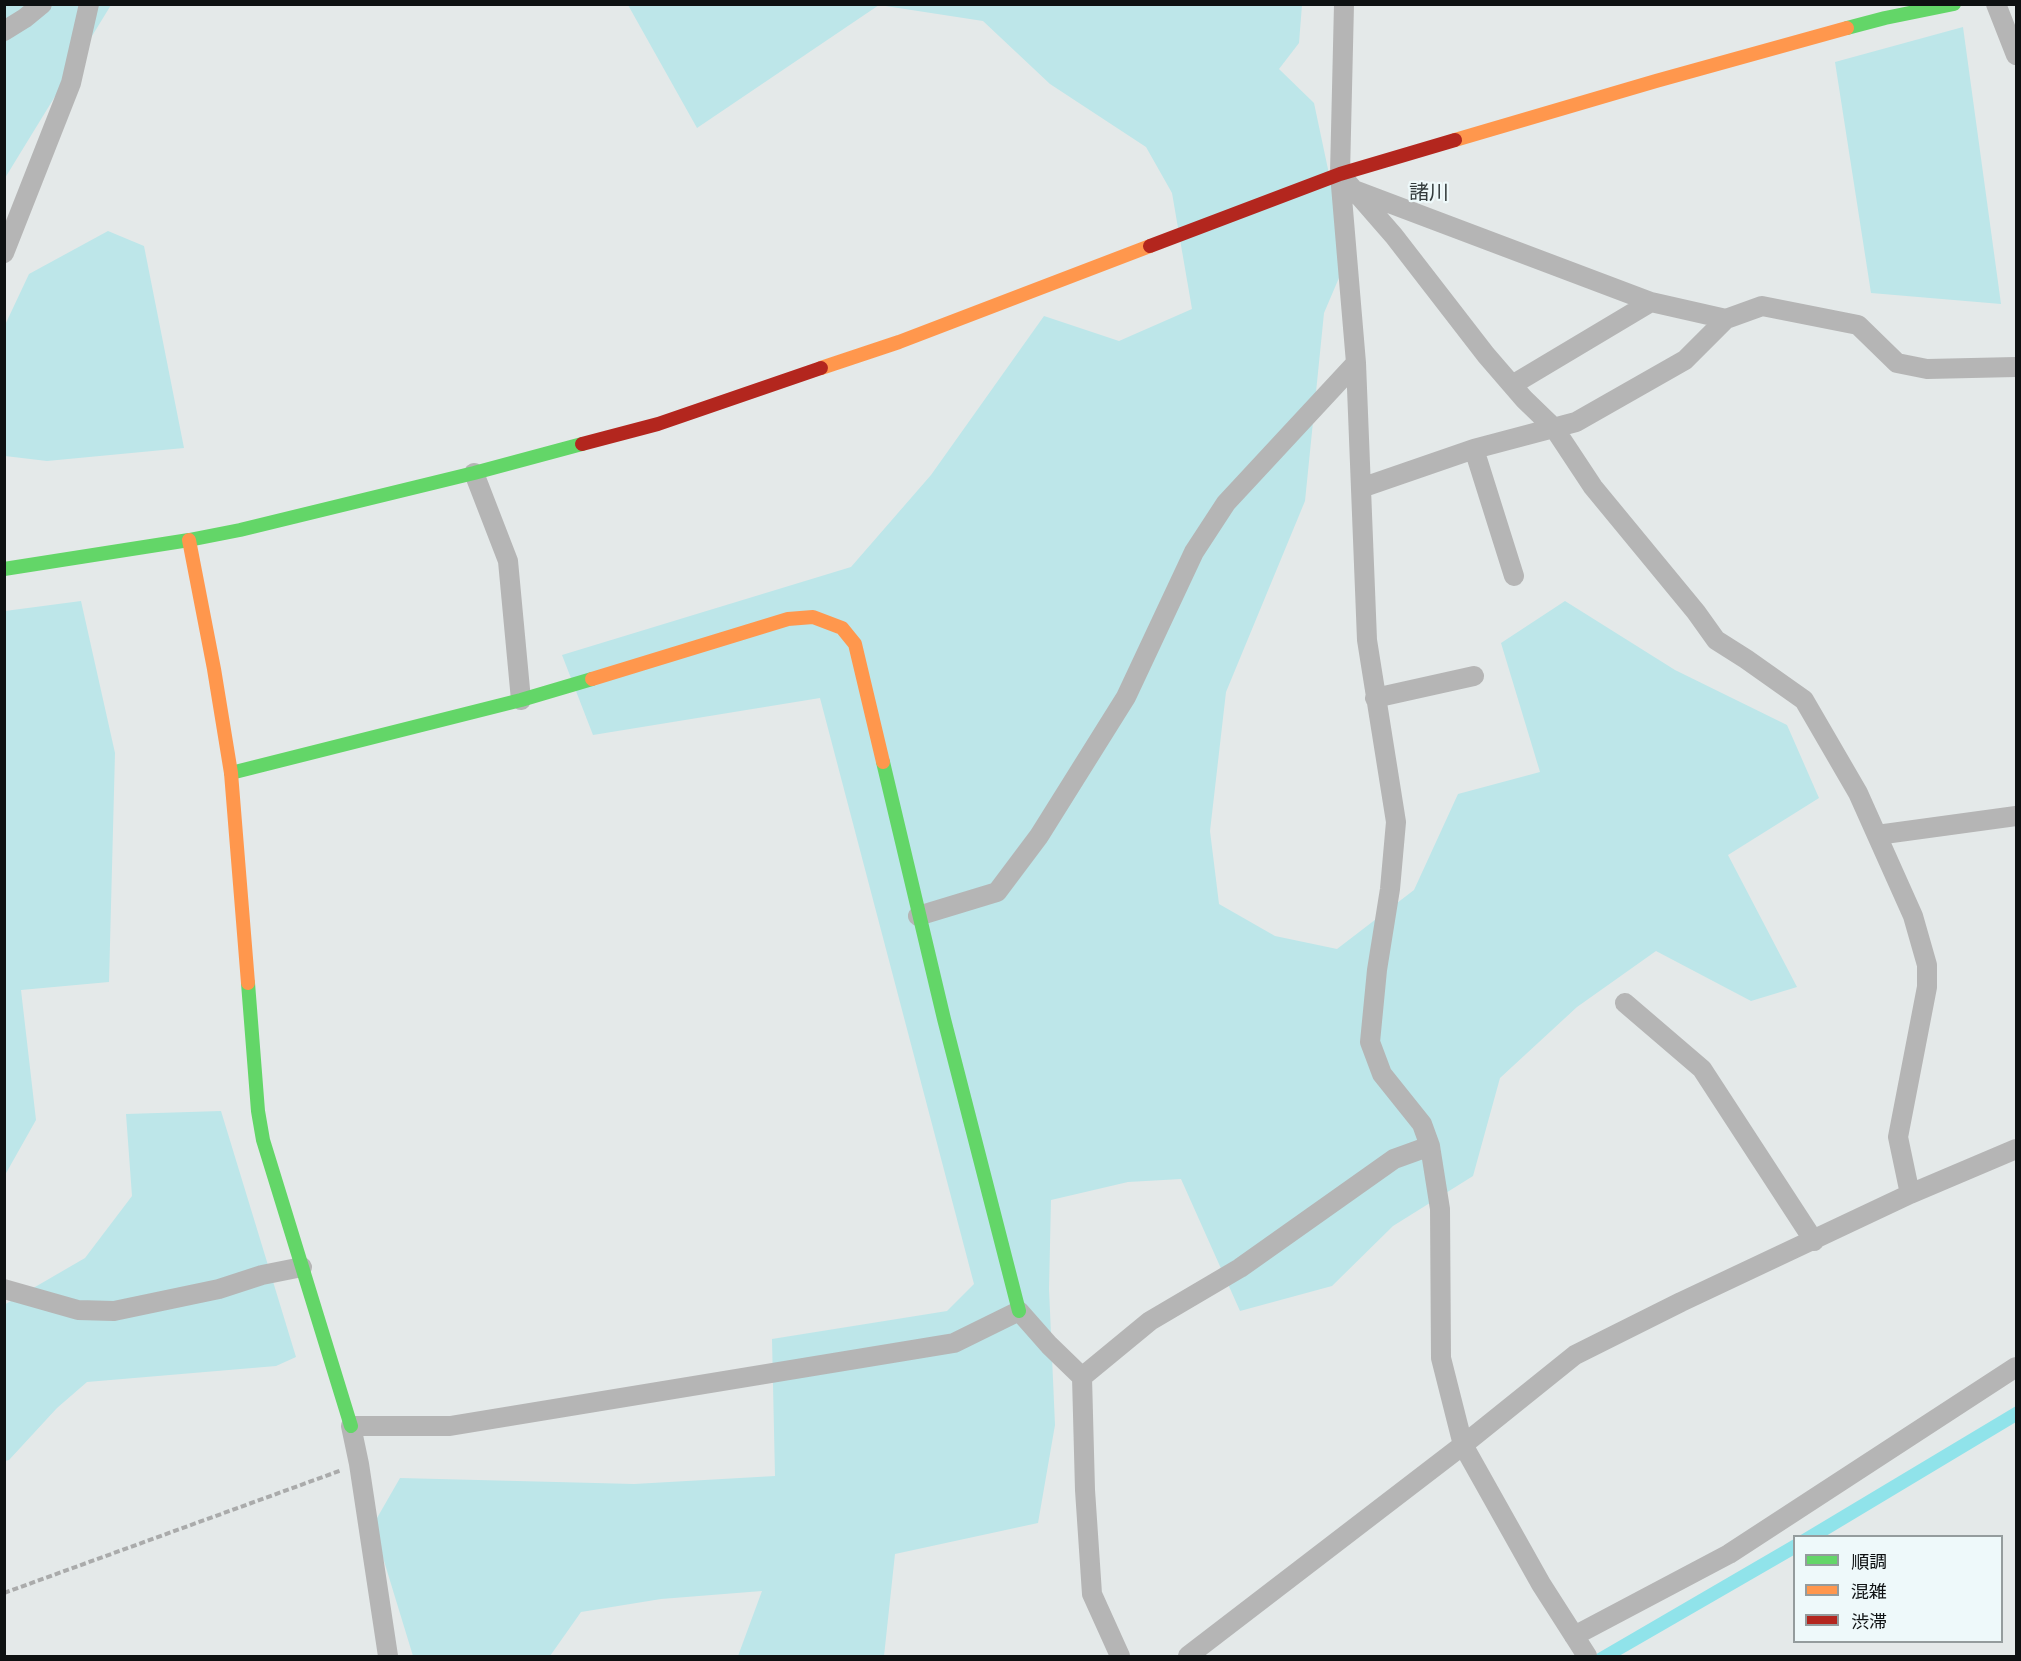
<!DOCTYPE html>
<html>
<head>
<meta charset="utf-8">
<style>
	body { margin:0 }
	#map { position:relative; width:2021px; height:1661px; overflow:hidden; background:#e4e9e9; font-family:"Open Sans","Noto Sans JP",sans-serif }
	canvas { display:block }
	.frame { position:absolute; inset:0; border:6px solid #0e1112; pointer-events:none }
	.legend { position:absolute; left:1793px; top:1535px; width:210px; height:108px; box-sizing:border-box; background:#eef9fa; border:2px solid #949c9d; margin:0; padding:8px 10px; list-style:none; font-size:18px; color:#0e1112 }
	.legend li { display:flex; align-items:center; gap:12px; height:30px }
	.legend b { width:30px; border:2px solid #949c9d }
</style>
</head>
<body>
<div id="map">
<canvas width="2021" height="1661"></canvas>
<div class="frame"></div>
<ul class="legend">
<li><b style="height:8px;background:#63d668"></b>順調</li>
<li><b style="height:8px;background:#ff974d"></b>混雑</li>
<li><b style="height:8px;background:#b3261e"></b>渋滞</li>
</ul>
</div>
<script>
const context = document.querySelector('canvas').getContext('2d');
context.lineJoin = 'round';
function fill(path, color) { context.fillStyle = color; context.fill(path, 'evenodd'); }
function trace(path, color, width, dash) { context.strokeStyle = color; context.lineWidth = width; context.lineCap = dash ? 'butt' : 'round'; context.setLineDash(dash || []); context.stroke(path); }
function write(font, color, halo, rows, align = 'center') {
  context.font = font + ' "Open Sans","Noto Sans JP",sans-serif'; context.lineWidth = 4.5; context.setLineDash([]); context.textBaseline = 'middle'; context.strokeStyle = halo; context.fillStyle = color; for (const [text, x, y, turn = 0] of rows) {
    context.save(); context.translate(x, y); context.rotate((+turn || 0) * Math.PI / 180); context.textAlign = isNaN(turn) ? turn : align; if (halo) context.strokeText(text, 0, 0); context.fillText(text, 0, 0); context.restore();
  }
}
fill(new Path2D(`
	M5 5H111L5 178Z
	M628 5H1302L1299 43 1279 69 1314 103 1347 259 1324 313 1305 501 1226 692 1210 831 1219 904 1275 936 1337 949 1414 890 1458 794 1540 772 1501 643 1565 601 1675 670 1787 725 1819 798 1728 855 1797 987 1751 1001 1656 951 1577 1007 1500 1078 1473 1176 1393 1226 1332 1286 1240 1311 1181 1179 1128 1182 1051 1200 1049 1289 1055 1425 1038 1523 895 1554 884 1656H738L762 1591 661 1599 581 1612 550 1656H413L373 1525 400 1478 634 1484 775 1476 772 1339 947 1311 974 1284 820 698 593 735 562 655 851 567 931 475 1044 316 1119 341 1192 309 1172 193 1146 147 1050 84 983 21 879 5 697 128Z
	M1963 27 2001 304 1871 293 1835 62Z
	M108 231 144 246 184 448 47 461 5 456V325L29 274Z
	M81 601 115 753 109 982 21 990 36 1120 5 1175V611Z
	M221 1111 296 1357 276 1366 87 1382 57 1408 9 1460 5 1461 4 1305 85 1258 132 1196 126 1114Z`), '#bde6e9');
fill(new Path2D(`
	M2016 1406V1422L1826 1536H1799Z
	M1794 1539V1555L1619 1656H1593Z`), '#90e3ea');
trace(new Path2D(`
	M4 1593 342 1470`), '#aaabab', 4, [6, 3]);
trace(new Path2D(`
	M1344 4 1340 174 1356 363 1367 640 1396 822 1390 889 1377 970 1370 1042 1382 1074 1422 1124 1430 1146 1440 1209 1441 1358 1463 1445 1541 1584 1587 1656
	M1996 4 2016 55
	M4 31 25 18 42 4
	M1340 174 1394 236 1486 355 1524 399 1554 428 1593 487 1696 612 1716 640 1746 659 1804 700 1858 793 1913 916 1927 965V987L1898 1137 1910 1194
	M1357 191 1651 302 1726 319 1762 306 1858 325 1897 363 1927 369 2016 367
	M4 253 71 83 89 4
	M1512 385 1651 302
	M1474 449 1514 576
	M474 473 508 561 521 700
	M1361 488 1474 449 1576 422 1685 360 1726 319
	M1375 698 1474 676
	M1877 835 2016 816
	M918 916 997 892 1039 836 1126 697 1194 552 1226 503 1356 363
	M1625 1003 1702 1069 1814 1241
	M4 1289 78 1310 114 1311 219 1289 262 1275 302 1267
	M1082 1377 1150 1321 1240 1268 1394 1159 1430 1146
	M1574 1636 1729 1554 2016 1367
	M388 1656 359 1464 351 1426H450L954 1343 1019 1311 1049 1345 1082 1377 1085 1490 1092 1594 1120 1656
	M1188 1656 1463 1445 1575 1355 1681 1302 1910 1194 2016 1149`), '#b5b5b5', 20);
trace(new Path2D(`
	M1847 28 1885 18 1954 4
	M4 569 189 540 240 530 474 473 582 444
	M883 762 944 1019 1019 1311
	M231 773 521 700 592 679
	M248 983 258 1111 263 1140 351 1426`), '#63d668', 14);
trace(new Path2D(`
	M1455 140 1656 81 1847 28
	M821 368 899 342 1150 246
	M189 540 214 669 231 773 248 983
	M592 679 788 619 813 617 842 628 855 644 883 762`), '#ff974d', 14);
trace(new Path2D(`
	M1150 246 1340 174 1455 140
	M582 444 658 424 821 368`), '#b3261e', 14);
write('20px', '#333b3c', '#eef9fa', [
	["諸川",1429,193]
]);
</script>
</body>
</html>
